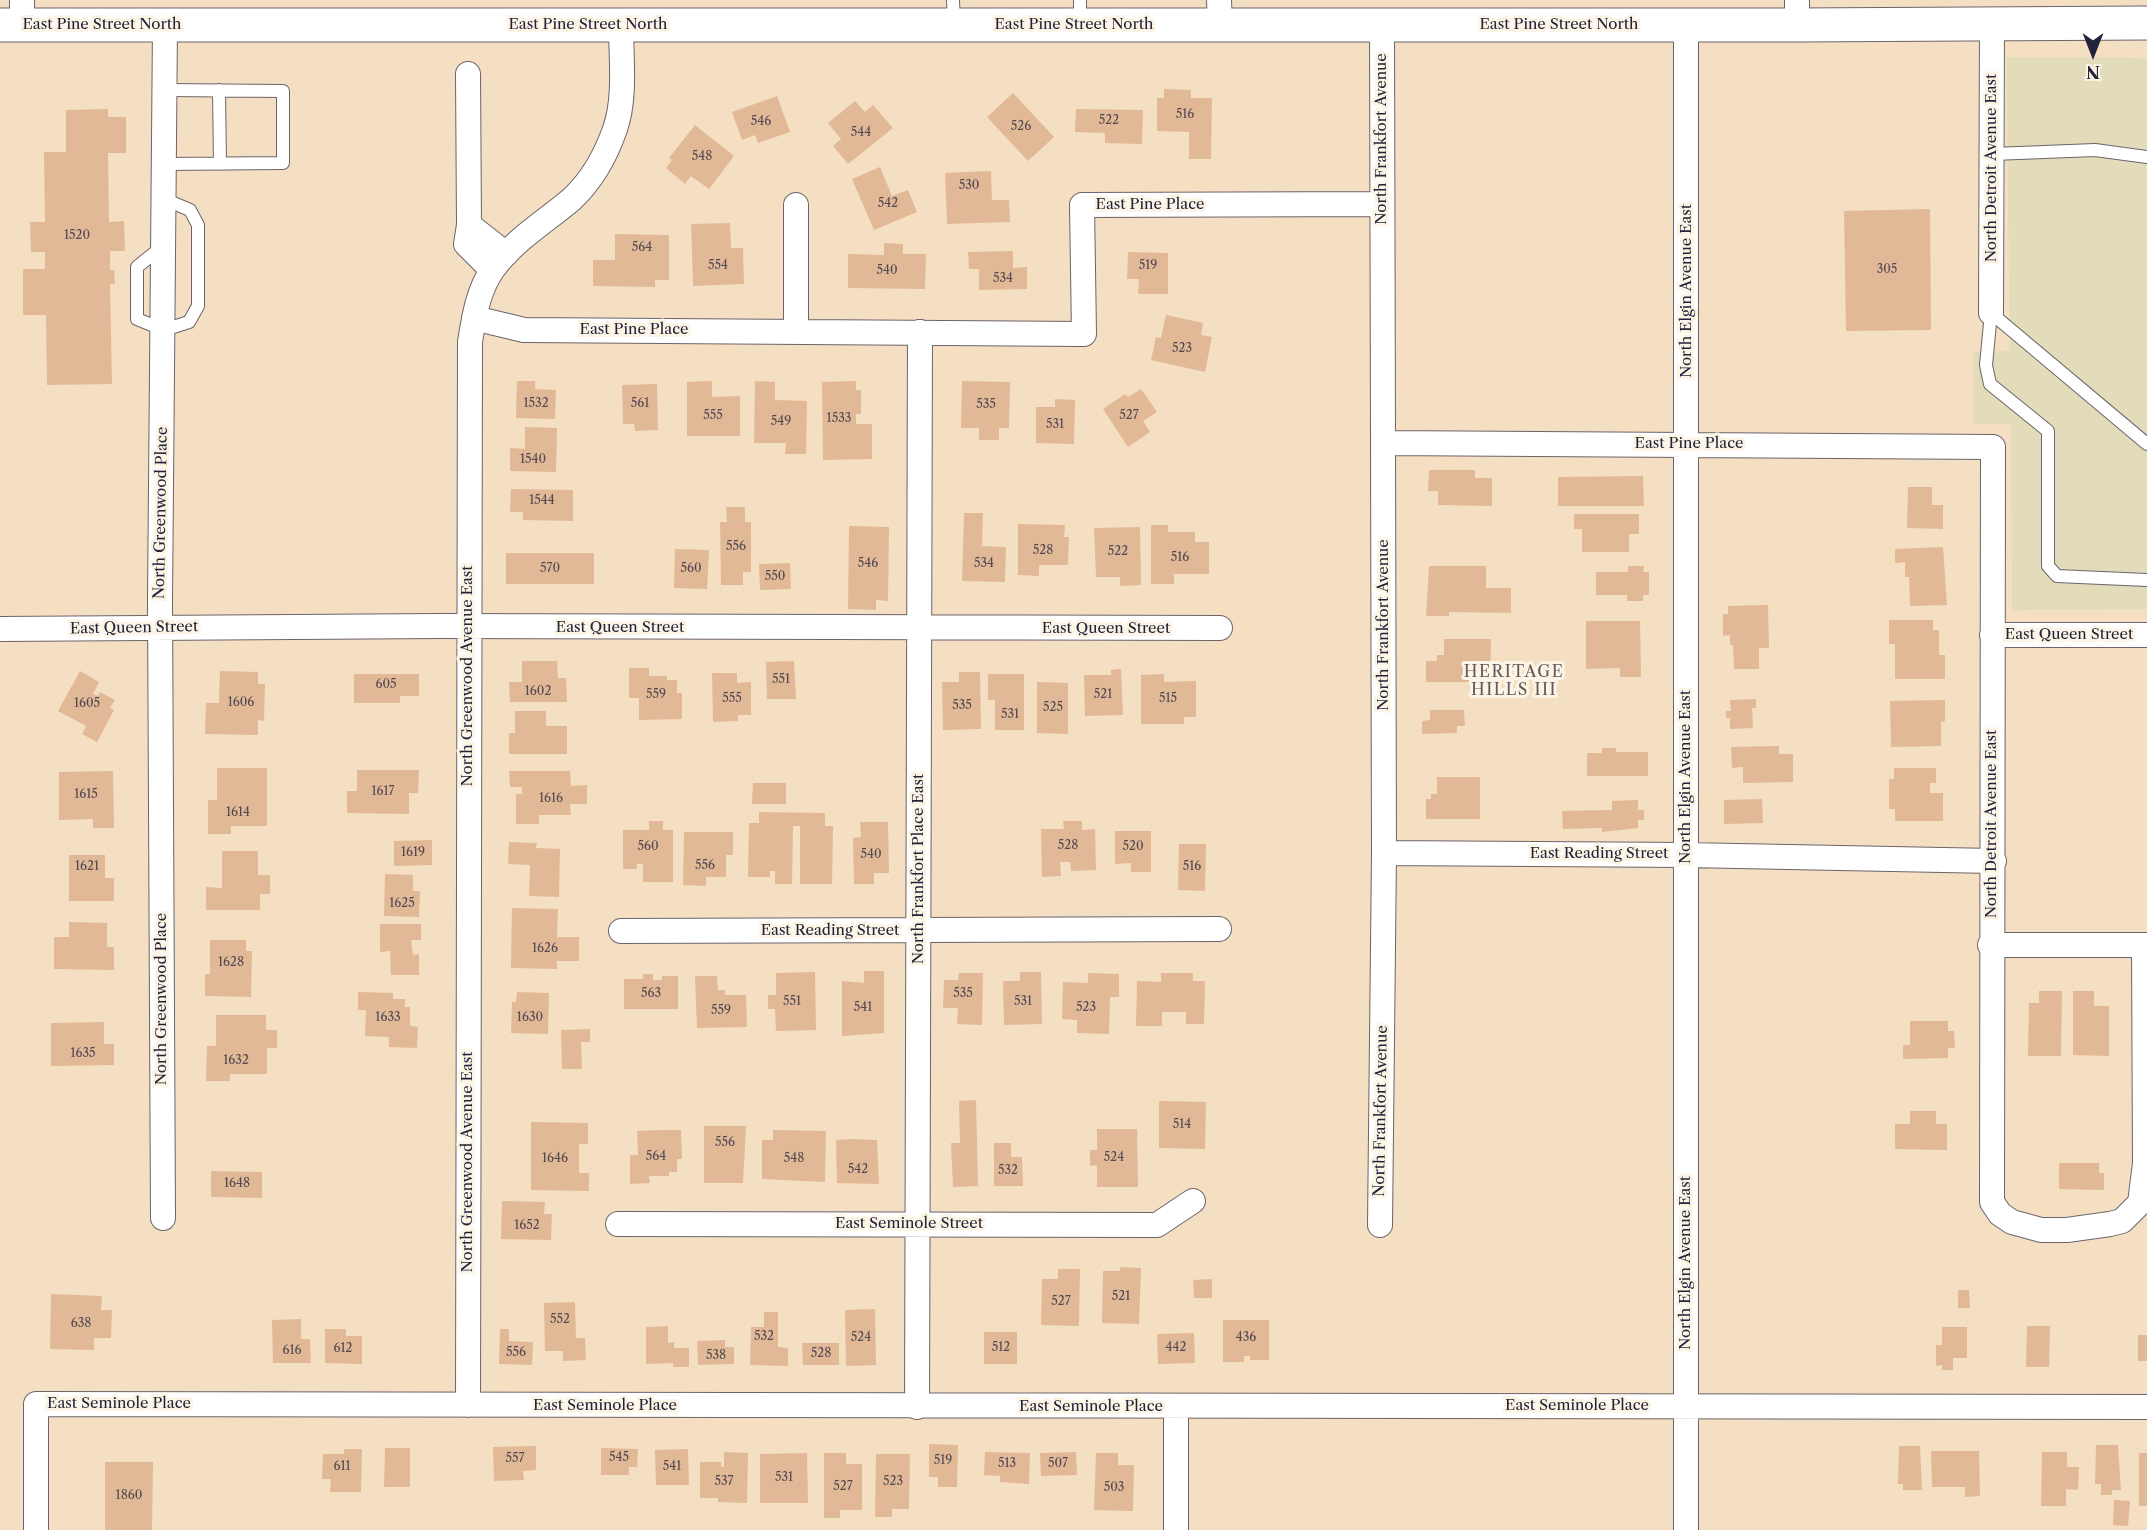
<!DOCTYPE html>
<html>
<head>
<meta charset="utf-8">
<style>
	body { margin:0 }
	#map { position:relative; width:2147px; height:1530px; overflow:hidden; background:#f4dfc2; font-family:"Libre Caslon Text",serif }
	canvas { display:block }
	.north { position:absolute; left:2063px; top:24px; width:60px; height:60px; -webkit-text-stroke:4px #fcf5e5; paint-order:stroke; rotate:180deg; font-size:16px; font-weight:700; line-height:24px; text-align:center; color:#22223b }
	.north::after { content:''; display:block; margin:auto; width:21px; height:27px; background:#22223b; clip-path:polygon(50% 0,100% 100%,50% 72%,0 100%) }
</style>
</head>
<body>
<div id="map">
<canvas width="2147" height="1530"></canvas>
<div class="north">N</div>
</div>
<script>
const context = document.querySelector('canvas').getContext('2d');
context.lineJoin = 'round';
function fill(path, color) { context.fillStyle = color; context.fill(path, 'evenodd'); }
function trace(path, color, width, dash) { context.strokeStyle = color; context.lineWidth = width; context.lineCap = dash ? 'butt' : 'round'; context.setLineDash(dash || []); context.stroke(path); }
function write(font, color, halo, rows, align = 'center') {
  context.font = font + ' "Libre Caslon Text",serif'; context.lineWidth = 6; context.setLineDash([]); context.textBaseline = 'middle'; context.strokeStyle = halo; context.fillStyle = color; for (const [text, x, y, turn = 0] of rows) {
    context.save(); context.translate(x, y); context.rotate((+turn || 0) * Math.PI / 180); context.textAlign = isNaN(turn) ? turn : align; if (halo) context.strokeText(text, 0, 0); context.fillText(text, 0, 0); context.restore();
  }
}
fill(new Path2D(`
	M2006 57 2147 58V609L2012 610 2011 424H1974V352L2010 351Z`), '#e2dcba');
fill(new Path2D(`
	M1164 89 1191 90V98H1212L1211 159H1189V132L1157 131V98H1164Z
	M1013 93 1054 137 1028 161 987 117Z
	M777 96 790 132 758 143 755 135 742 140 732 112Z
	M855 101 865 112 873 105 893 128 848 164 833 146 841 139 828 123Z
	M108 109V117H126V153H108L109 222 124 221 125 251H110V270H114L115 284H110L112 384 47 385 46 315H23V269H45V252H31L30 222H45L44 152H66V110Z
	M1076 109 1143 110 1142 144 1105 143V133L1075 132Z
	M695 125 734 156 709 189 691 176 685 184 666 168 672 160 669 158Z
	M880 167 892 196 908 190 917 212 874 230 852 179Z
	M991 171 992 200H1009L1010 222 947 224 945 173Z
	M1930 209 1931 330 1846 331 1844 211Z
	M730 223 731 248H743L744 284 693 286 691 224Z
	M615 234 669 235V280H655V287L593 286V260H615Z
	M884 243 903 244V254H926L925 289 848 288V254L884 255Z
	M1013 251V268L1027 267V289L979 290V269H969L968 252Z
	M1128 252 1168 253V294H1138L1139 279H1127Z
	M1166 315 1203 323 1201 335 1212 337 1205 372 1151 360 1156 337 1161 338Z
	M517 381H535V389L556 390 555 419 516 418Z
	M712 381V397L740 396V436H687V382Z
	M755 381 775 382V400L807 401 806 454H785L786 443H754Z
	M856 381V390H861V414H856V424H872V459L823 460 822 382Z
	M962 381 1010 382 1009 428H999V440H979V428H961Z
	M657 384 658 430 635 431 634 424H623L622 385Z
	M1141 389 1157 412 1143 421 1150 432 1128 447 1103 409 1125 394 1128 397Z
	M1055 399 1075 400 1074 444 1036 443V407H1055Z
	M525 427 557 428 556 472 510 471V448L525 449Z
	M1429 470H1475V478H1492V506L1438 505V491H1428Z
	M1643 476 1644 506H1558V477Z
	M1908 487H1932V505H1943V529L1907 528Z
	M511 489 573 490V521L523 520V512H510Z
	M726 507H745V522H751V572H743V585H721L720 522H727Z
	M964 513H983L982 546 1006 547 1005 582 962 581Z
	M1574 514H1639V534H1629V552H1582V529H1574Z
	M1018 524 1065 525 1064 537H1069L1068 565H1039V576L1018 575Z
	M1151 525H1168V532H1195V542H1209V574H1174V584H1151Z
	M849 526 889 527 888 601 876 600V610L848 609Z
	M1140 527 1141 585 1120 586V577H1096L1094 528Z
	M1943 547 1947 605 1910 606 1909 577H1905V562L1895 563V549Z
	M675 549 709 550 707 589 674 588Z
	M506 553H594V584H506Z
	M790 563 791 589 760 590 759 564Z
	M1429 566H1486V588H1511V613L1449 612V616H1426Z
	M1628 566H1644L1643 572H1649V595H1643V601H1627V595H1596V572H1628Z
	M1768 605 1769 648H1759V669H1734L1733 645H1730V635L1723 636V614H1728V606Z
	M1889 620H1933V630H1939V655H1945V679H1895V644H1889Z
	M1586 621H1640L1641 677H1620V668L1586 669Z
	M1444 639H1491L1490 682H1426V661H1437V655H1444Z
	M522 661H557L558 678H566L567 702H510L509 682H522Z
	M794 661 796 699H767L766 662Z
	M629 668H649V676H667V680H677V693H682V719L639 720V698H629Z
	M1121 669 1123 715 1085 716 1084 675H1111V670Z
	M80 671 99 682 93 694 98 696 100 692 115 700 110 708 114 710 97 742 82 734 86 726 58 711Z
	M220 671 258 672V684H265L264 721 258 720V735L205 734 206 703H219Z
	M959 672H980L981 729 943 730 942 682H959Z
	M712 673H737V683L751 682V715H738V721L713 722Z
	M354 674H419V696H400V703H354Z
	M988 674H1024V730H995V700H988Z
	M1164 674V682L1196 681V717H1184V724H1141V675Z
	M1037 682 1068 683V734L1037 733Z
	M1756 699V708H1752L1753 728 1730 729V718H1726V711H1731L1730 700Z
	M1945 700V721L1941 722V746L1891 747 1890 701Z
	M1430 710H1464L1465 726H1457V733L1422 734V721L1430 720Z
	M515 711H546V726H567V754H509V733H515Z
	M1779 746V754H1793V782L1743 783V767L1732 768 1731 747Z
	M1602 748H1616V752H1648V776H1587V753H1602Z
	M217 768H267V826H231V834H208V800H217Z
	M1894 768H1936V783H1930V793H1943V821H1895V809H1889V779H1894Z
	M357 770H419L418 793H409V814L347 813V791H357Z
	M113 771 114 828H93V819L59 820V772Z
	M509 771H570L571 786 587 785V804H570L571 815H539V824H516V794H522V787H510Z
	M1437 777H1480V819H1426V799H1431V794H1437Z
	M753 783H786V804H752Z
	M1762 799 1763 823 1724 824V800Z
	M1638 800V810H1644V820H1638V828L1602 832V828L1563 829 1562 811 1612 810V801Z
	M759 812 825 813V826H833L832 884H800V826H793L792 884H775V871H770V877H748L749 823H759Z
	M649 821H663V830H673V882H643V864H637V869H623V830H649Z
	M1063 821H1082V830L1095 829 1096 870 1071 871 1070 862H1060L1061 876 1042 877 1041 829H1064Z
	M860 822H888L889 873H874V884H854L853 838 861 837Z
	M1115 831H1151V872H1131V863L1115 864Z
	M684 832H733V855H726V877H706V886L683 885Z
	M432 840V865L394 866V841Z
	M509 842 537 843 536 848 560 849 559 897 529 896 530 865 508 864Z
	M1179 844H1206L1205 891 1178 890Z
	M222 851H258V875H270V894H260V910H206V887L222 888Z
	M69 855H105V878H114V901H69Z
	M385 874 413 875V891H420L419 917 384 916Z
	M512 908 558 909 557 937H579V961H557V969L511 968Z
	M69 922 107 923V947H114V970L54 969V937H69Z
	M380 924H421V940H411L413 955 419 954V975H391L390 951 380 952Z
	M210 940H246V951H252L251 997 205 996V974H210Z
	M864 971H884V1033L842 1036V981L864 983Z
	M815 972 816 1030 776 1031 775 1009H768V995H776V973Z
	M1020 972H1041L1042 1024 1004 1025 1003 981H1020Z
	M959 973H983L982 1025 957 1024 958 1008H943L944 980H958Z
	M1088 973 1119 974V997H1110L1109 1034 1077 1033V1020L1062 1019 1063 982 1088 983Z
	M1161 973H1193V981H1205L1204 1024H1186V1012H1162V1026H1136L1137 981 1161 982Z
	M643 974H653V980H662V976H678V1009H624V979H643Z
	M695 976H717L718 990H725V995H746L747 1027 697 1028Z
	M2039 991H2062L2061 1056H2028L2029 1003H2039Z
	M2073 991H2094V1006H2109V1056L2073 1055Z
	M358 992 393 993V999H405V1007H410V1026L418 1027 417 1048 389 1047V1037L365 1036 366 1010H358Z
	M517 992 549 993 548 1034 511 1033 512 1002H516Z
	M216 1015H266V1030H277V1048H267V1074H230V1081H206L207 1046H216Z
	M1910 1021H1948V1031H1954L1955 1048H1948V1058L1903 1059V1045H1910Z
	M104 1022V1044H114V1065L51 1066V1023Z
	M590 1029V1042H581L582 1069H562L561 1030Z
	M976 1100 978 1186 953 1187 951 1143H960L959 1101Z
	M1159 1101 1206 1102 1205 1149 1159 1148Z
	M1910 1111H1936V1124H1947V1150L1895 1149V1124H1910Z
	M531 1122 588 1123V1144H579V1173H589V1191L531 1190Z
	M704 1126H746L743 1183H704Z
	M1097 1129H1137L1138 1187H1097V1165L1090 1166V1150H1097Z
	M664 1130H681L682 1159H677V1172H669V1176H649L650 1183 630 1184V1155H638L637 1131Z
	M773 1130 826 1131 825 1182 762 1179V1140H773Z
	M852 1139 877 1140 879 1184 837 1183 836 1140Z
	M994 1143H1011V1157H1022L1023 1186H994Z
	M2059 1163H2099V1173H2104V1190L2059 1189Z
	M211 1171 262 1172V1198L211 1197Z
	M502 1201 545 1202 544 1214H552L551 1240 501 1239Z
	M1120 1267 1141 1268 1139 1324 1102 1323 1103 1271H1120Z
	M1058 1269H1080L1079 1326 1041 1325 1042 1279H1058Z
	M1212 1279V1298H1194L1193 1280Z
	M1958 1290H1969L1970 1308H1958Z
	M51 1294 102 1296 101 1310H112L111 1338H94V1350L50 1349Z
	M575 1302 576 1338H585L586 1360 563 1361V1351H545L544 1303Z
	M875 1309 876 1365 846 1366 845 1310Z
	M764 1312H778V1347L788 1348V1366L750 1365 751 1327H764Z
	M301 1319V1339H310L311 1363H273L272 1320Z
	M1223 1320H1269V1360H1250V1356H1244V1362H1223Z
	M668 1326V1343L674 1342V1348H689V1367H673V1363L646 1364V1327Z
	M2027 1326H2050L2049 1367H2026Z
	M1942 1327H1967V1358H1953V1370H1942V1365L1936 1366V1345H1942Z
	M325 1329H346V1336H362V1364L325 1363Z
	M500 1329H509V1341L533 1342 532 1365 499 1364Z
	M984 1332H1017V1364H984Z
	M1194 1333 1195 1363 1158 1364 1157 1334Z
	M2138 1335H2147V1361H2138Z
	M725 1340V1347H734V1364L698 1365 697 1341Z
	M802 1343H839V1365H803Z
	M929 1444 958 1445 957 1487H938V1477H929Z
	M2096 1445H2118L2121 1490H2112V1495H2101V1484H2095Z
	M536 1446V1470L523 1471 524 1480 494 1481 493 1447Z
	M1899 1446H1920L1922 1490H1903V1484H1898Z
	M385 1448H410V1487H384Z
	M601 1448 638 1449 637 1467H629V1475H601Z
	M344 1449H362L361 1492H330L331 1479H322L323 1454H344Z
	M688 1449 689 1485H656L655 1450Z
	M1931 1451H1979L1980 1496 1965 1497V1487H1932Z
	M724 1452 748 1453 747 1503 718 1502V1498H700V1462H721V1467H724Z
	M985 1452 1030 1453 1029 1484 1000 1482V1476L984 1475Z
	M1076 1452 1077 1475 1041 1476 1040 1453Z
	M2042 1452H2067V1467H2079L2078 1490 2066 1489V1506H2041Z
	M807 1453 808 1503H760V1454Z
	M824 1453H846V1464H862V1510H840V1518H824Z
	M1096 1453H1118V1465H1134L1133 1511 1094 1510Z
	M2139 1453H2147V1506H2139Z
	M876 1454H910L909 1509H892V1517H875Z
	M105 1462H153L152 1530H105Z
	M2114 1500 2130 1501 2128 1526 2113 1525Z`), '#e1b996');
const lane = new Path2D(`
	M953 0 954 24
	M1080 23V0
	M219 90 220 164
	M1993 154 2095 150 2147 157
	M164 164 283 163V91L165 90
	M163 246 137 267V319L164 330 189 322 198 306V225L190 210 164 199
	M1991 313 1986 365 1990 384 2048 431V566L2057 576 2147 580
	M1991 313 2147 444`);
const street = new Path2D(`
	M22 0V25
	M1219 0 1220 25
	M1686 25V1530
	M1797 25V0
	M468 74 469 225 466 244 492 270
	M469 225 506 254
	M1991 313 1992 24
	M474 318 524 330 1084 334 1082 205 1382 204
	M796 331V205
	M1384 443 1993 447 1992 1202 2000 1214 2012 1222 2041 1230H2067L2110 1224 2122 1221 2140 1203 2145 1163 2144 945
	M0 629 441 626 1220 628
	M1992 635H2147
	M1384 853 1686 855 1994 861
	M621 931 1219 929
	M1990 945H2147
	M163 1218 160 600 165 25
	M618 1224 1157 1225 1193 1201
	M1380 1225 1384 853 1382 26
	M468 1405 470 342C474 317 478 290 493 269 514 240 545 222 572 199 592 180 606 155 615 129 626 98 621 58 621 25
	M917 1407 920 332
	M36 1530V1404L2147 1407
	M1176 1530V1407`);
const secondary = new Path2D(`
	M0 25H1797L2147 23`);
trace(lane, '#6c646a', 14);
trace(street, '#6c646a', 26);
trace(secondary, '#6c646a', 35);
trace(lane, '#fff', 12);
trace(street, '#fff', 24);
trace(secondary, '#fff', 33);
write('12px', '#524852', null, [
	["516",1185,115],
	["522",1109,121],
	["546",761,122],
	["526",1021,127],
	["544",861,133],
	["548",702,157],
	["530",969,186],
	["542",888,204],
	["1520",77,236],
	["564",642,248],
	["554",718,266],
	["519",1148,266],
	["305",1887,270],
	["540",887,271],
	["534",1003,279],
	["523",1182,349],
	["1532",536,404],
	["561",640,404],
	["535",986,405],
	["555",713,416],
	["527",1129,416],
	["1533",839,419],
	["549",781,422],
	["531",1055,425],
	["1540",533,460],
	["1544",542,501],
	["556",736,547],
	["528",1043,551],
	["522",1118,552],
	["516",1180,558],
	["546",868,564],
	["534",984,564],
	["570",550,569],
	["560",691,569],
	["550",775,577],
	["551",781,680],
	["605",386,685],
	["1602",538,692],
	["559",656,695],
	["521",1103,695],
	["555",732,699],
	["515",1168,699],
	["1606",241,703],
	["1605",87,704],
	["535",962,706],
	["525",1053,708],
	["531",1010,715],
	["1617",383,792],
	["1615",86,795],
	["1616",551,799],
	["1614",238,813],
	["528",1068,846],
	["560",648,847],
	["520",1133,847],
	["1619",413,853],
	["540",871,855],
	["556",705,866],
	["1621",87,867],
	["516",1192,867],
	["1625",402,904],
	["1626",545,949],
	["1628",231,963],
	["563",651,994],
	["535",963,994],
	["551",792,1002],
	["531",1023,1002],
	["541",863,1008],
	["523",1086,1008],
	["559",721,1011],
	["1633",388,1018],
	["1630",530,1018],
	["1635",83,1054],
	["1632",236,1061],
	["514",1182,1125],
	["556",725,1143],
	["564",656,1157],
	["524",1114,1158],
	["1646",555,1159],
	["548",794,1159],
	["542",858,1170],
	["532",1008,1171],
	["1648",237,1184],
	["1652",527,1226],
	["521",1121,1297],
	["527",1061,1302],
	["552",560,1320],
	["638",81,1324],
	["532",764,1337],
	["524",861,1338],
	["436",1246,1338],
	["512",1001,1348],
	["442",1176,1348],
	["612",343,1349],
	["616",292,1351],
	["556",516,1353],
	["528",821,1354],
	["538",716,1356],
	["545",619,1458],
	["557",515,1459],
	["519",943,1461],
	["513",1007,1464],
	["507",1058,1464],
	["611",342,1467],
	["541",672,1467],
	["531",784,1478],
	["537",724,1482],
	["523",893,1482],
	["527",843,1487],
	["503",1114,1488],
	["1860",129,1496]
]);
write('15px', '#22223b', '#fcf5e5', [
	["East Pine Street North",102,25],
	["East Pine Street North",588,25],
	["East Pine Street North",1074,25],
	["East Pine Street North",1559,25],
	["North Frankfort Avenue",1382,139,-90],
	["North Detroit Avenue East",1992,168,-90],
	["East Pine Place",1150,205],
	["North Elgin Avenue East",1687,291,-90],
	["East Pine Place",634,330],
	["East Pine Place",1689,444],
	["North Greenwood Place",161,513,-89],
	["North Frankfort Avenue",1384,625,-90],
	["East Queen Street",134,628,-1],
	["East Queen Street",620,628],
	["East Queen Street",1106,629],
	["East Queen Street",2069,635],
	["North Greenwood Avenue East",468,676,-90],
	["North Elgin Avenue East",1686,777,-90],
	["North Detroit Avenue East",1992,824,-90],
	["East Reading Street",1599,854],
	["North Frankfort Place East",919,869,-90],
	["East Reading Street",830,931],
	["North Greenwood Place",162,999,-90],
	["North Frankfort Avenue",1381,1111,-89],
	["North Greenwood Avenue East",468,1162,-90],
	["East Seminole Street",909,1224],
	["North Elgin Avenue East",1686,1263,-90],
	["East Seminole Place",119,1404],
	["East Seminole Place",605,1406],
	["East Seminole Place",1577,1406],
	["East Seminole Place",1091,1407]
]);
context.letterSpacing = '1.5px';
write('16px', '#65575b', '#fcf5e5', [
	["HERITAGE",1514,672],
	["HILLS III",1514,690]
]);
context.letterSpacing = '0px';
</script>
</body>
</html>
